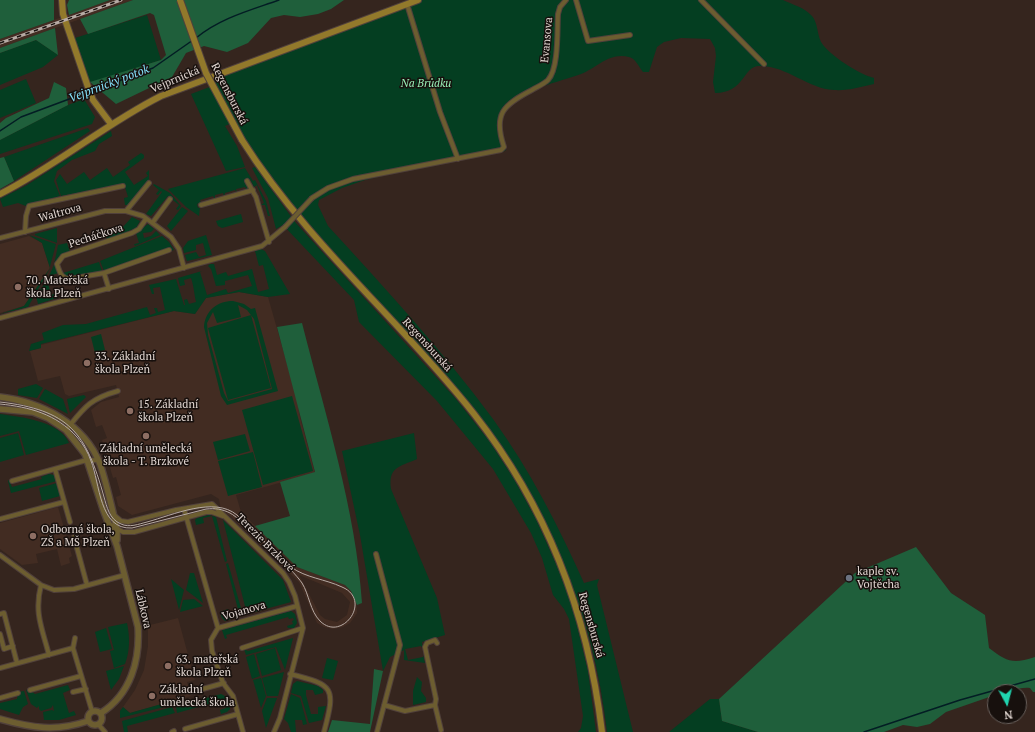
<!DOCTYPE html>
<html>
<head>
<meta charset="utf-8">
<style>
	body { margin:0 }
	#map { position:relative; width:1035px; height:732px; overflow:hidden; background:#35251e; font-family:"PT Serif",serif }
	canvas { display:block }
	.north { position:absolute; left:987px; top:684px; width:40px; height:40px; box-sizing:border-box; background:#17100d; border:1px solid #68605c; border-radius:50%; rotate:173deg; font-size:11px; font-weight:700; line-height:16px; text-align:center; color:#e2d7d2 }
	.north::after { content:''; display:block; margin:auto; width:14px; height:18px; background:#20d5b0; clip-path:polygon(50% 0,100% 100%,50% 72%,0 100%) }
</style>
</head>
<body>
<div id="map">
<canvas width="1035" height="732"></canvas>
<div class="north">N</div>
</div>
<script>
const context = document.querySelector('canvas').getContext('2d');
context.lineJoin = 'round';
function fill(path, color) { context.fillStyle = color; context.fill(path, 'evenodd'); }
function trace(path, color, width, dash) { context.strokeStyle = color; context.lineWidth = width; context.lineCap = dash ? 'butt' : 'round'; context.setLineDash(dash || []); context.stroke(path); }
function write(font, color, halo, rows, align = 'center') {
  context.font = font + ' "PT Serif",serif'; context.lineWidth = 3; context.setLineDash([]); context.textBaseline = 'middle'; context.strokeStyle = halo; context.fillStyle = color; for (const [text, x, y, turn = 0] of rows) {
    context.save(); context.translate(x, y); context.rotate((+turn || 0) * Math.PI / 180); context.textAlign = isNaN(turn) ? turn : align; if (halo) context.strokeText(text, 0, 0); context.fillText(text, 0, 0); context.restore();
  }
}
fill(new Path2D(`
	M110 0H133L0 48V39Z
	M29 236 42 243 50 268 24 306 0 313V244Z
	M239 292 268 297 296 395 300 417 315 473 236 495 241 512 297 567 345 585 351 591 356 599 357 613 350 623 343 627 333 629 324 627 317 623 299 582 230 516 221 510 219 499 211 494 132 515 118 506 116 497 121 495 116 477 113 478 102 440 107 438 102 425 96 427 91 410 101 402 119 397 116 385 69 396 65 394 60 376 38 381 30 351 41 348V345L174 311 195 314 206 298ZM299 575 342 593 350 602 347 615 337 622 325 619 320 615Z
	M58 507 72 556 69 558 70 563 61 566 57 549 36 554 38 563 22 565 0 549V523Z
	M178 618 195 680 187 682 191 696 130 713 123 707 135 690 144 670 148 646V628L150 625Z`), '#422c22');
fill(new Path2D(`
	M418 0H783C793 5 804 7 812 16 818 23 817 34 821 42 830 56 859 74 874 78V84C861 87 847 91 834 90 808 89 786 65 759 66 743 66 745 93 715 93L713 82 716 56 715 48 710 39 681 38 664 42 657 47 649 72H643C639 67 635 58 629 57 609 52 597 68 581 74 559 82 522 89 506 109 498 120 501 137 506 150L503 152 414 168 365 180 342 188 319 200 318 205 328 226C385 288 443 351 493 419 530 470 559 527 584 583L599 579 597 585 633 732H607C594 611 545 502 472 406L323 242 282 195 234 122 225 126 237 146 245 167 226 171 191 94 215 85 211 76Z
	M147 15 161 60 89 83 75 38Z
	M36 40 58 55 43 67 0 85V53Z
	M26 79 36 103 0 118V90Z
	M84 99 95 117 92 124 0 154V140L68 105Z
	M88 128 90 131 14 181 4 157Z
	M111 131 112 136 99 144 95 151 72 160 57 171 54 181 60 196 26 206 18 203 3 207 0 199 27 185Z
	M141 153 144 155V158L125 172 134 185 148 176 146 173 149 170V182L129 205H125L124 198 128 197 124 184 61 196 56 180 60 174 67 184 84 172 90 180 107 168 113 177 130 165 128 162Z
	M255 167 295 222 456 399 490 442 514 479 536 519 557 566 573 609 588 671 596 732H578L581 728 583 716 569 619 564 609 553 595 542 558 531 533 493 469 437 401 359 322 354 300 283 225 276 229 268 198 252 168Z
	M245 168 253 181 255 180 266 201 270 216H268L265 205H261L264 203 257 185 254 187 250 179 245 182 246 185 248 184 247 190 245 187 236 189 237 193 235 190 225 193 224 196 223 193 215 195V199L213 196 200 200 201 203 197 204 198 208 200 207 199 216 186 207 168 189Z
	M154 184 170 193 181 206 178 210 176 209 179 205 168 196 151 216 146 214 162 192 161 191 158 195 156 194 159 190 153 185Z
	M182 207 188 211 171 231 167 226Z
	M241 214 243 222 222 228 218 226 216 221Z
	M132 217 140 221 136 228 107 240 105 233 122 228Z
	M148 224 154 229 151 232 143 233 144 238 151 236 156 231 160 235 135 246 134 244 139 243 136 233Z
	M57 228V243L35 235V234Z
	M29 235 56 244 49 270 28 307 0 314 24 306 50 268 42 243Z
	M206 235 212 255 187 261 185 255 196 252 199 257 206 255 203 243 196 245V250L184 253 183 248 188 241Z
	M162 236 169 242 174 250 170 251 169 249 104 271 100 261Z
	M67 243 70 252 61 255 57 261 58 273 49 276 54 265 58 245Z
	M261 249 265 251 290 294 268 297 239 292 206 298 195 314 174 311 41 344V348L29 351 31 344 44 340 42 333 63 325 86 324 147 307 150 315 156 313 154 308H157L158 312 165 310 160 287 153 288 154 294H152L149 285 176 279 184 305H185L184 300 187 299 189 304 196 302C194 293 194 287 191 278L184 280 185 285 180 286 178 278 202 271 200 272 207 295 226 289 228 293 252 286 248 275 225 281V285L216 286 211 269 208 266 210 264H214L217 275 226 272 228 276 252 269 258 292 269 289 263 265 259 266 255 251Z
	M99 262 102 271 66 277 63 273Z
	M45 283H48L51 295 56 293 57 298 38 304 36 296Z
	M233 301 244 304 251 309 255 308 278 391 227 405 221 396 204 327C205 311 217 301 233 301ZM238 305 247 310 254 319 272 389 228 401 224 393 208 335 207 323 213 312 217 323 241 317Z
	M251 315 271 388 228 400 208 328Z
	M101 334 105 350 95 353 91 337Z
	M36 384 43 388 37 398 18 395V389Z
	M45 389 63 399 68 414 39 399Z
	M84 395 86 397 70 413 67 399Z
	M292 396 313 471 263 485 242 410Z
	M0 414C21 417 60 421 69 443L26 455 19 431 0 436Z
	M18 433 24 455 0 462V438Z
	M414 433 417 459C399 467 388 467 391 489L437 598 445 635 422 642 423 649 421 646 405 649 408 660 423 657V655L425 663 404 660V650L390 657 383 671 360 535 342 451Z
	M245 434 250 451 218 460 213 442Z
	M253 452 262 487 228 496 218 461Z
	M49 474 54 475 57 481 11 493 8 481 9 480 12 487 42 479 41 477Z
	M57 483 60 496 42 501 39 488Z
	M209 515 216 517 227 561 225 562 212 516 203 518 204 523 196 525 195 520 197 518Z
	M223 520 283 580 291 602 247 614Z
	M228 563 243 615 225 621 222 618 220 612 228 609 230 616 239 613 226 564Z
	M190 573H194L203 603 186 590Z
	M171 579 184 590 179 610Z
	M194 599 203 606 180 612 183 600Z
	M291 611 295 614 297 623 294 628H288L287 626 293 624 292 621 294 620 293 618 289 619 288 617 226 635 227 638 225 639 222 630Z
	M127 623C130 637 130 651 125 664L114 668 110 651 114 650 108 627Z
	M106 628 112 649 100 652 95 632Z
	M293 638 285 670 276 647 246 655 244 649 248 651Z
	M275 648 281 670 262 676 256 654Z
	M254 654 260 676 252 679 246 657Z
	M327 658 338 661 333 680 322 678Z
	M124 666 119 679 111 690 106 671Z
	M284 672 278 696H267L262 678Z
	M417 677 422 682 421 691 426 698V702L413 705V691Z
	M261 678 266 696 261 708 253 680Z
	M297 681 318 686 323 690V693L315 695 313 690H306V695L311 714H318V707L326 706 322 720 309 723 301 696 291 693 293 684Z
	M68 685 70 690 63 693 69 713 74 711 76 715 59 720H44L43 712 52 710 54 711 53 705 51 708 41 711 39 709V706L37 708 31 704 26 690 29 689 35 694Z
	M24 691 28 704 23 707 19 715 0 709V703L17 699 18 692Z
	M221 694 227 697 230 709 227 712 221 714 220 710 226 708 223 700 177 713 176 706Z
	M291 694 300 698 307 724 303 725 302 720H295L296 732H291L288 723 284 719Z
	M267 698H277L266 728 262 711Z
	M710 699H719L722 721 758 732H669Z
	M172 701V705L120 718V711L123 707 130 713Z
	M172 707 175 713 127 726 128 732H124L122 721Z`), '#043e21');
fill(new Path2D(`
	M0 0H54V20L0 39Z
	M69 0H110L69 15 67 5Z
	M133 0H344L331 9 318 14 300 17 284 15 271 18 248 43 227 52 204 46 186 53 172 77 116 104 90 82 161 60 166 55 154 15 150 13 88 34 80 19Z
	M55 28 58 55 36 40 0 53V48Z
	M54 82 66 88 68 105 0 140V123L6 118 49 98Z
	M4 157 14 181 0 189V158Z
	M302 323C325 414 356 510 362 603L357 605 351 591 345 585 297 567 255 526 290 516 280 482 315 472 277 327Z
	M916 547 951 593 985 615 989 648C1007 662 1013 664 1035 657V692H1033L1030 688C1018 687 1007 692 995 692V695L946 712 930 724 917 727 903 725 884 732H758L722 721 719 699 855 573Z
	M374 669 383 671 370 732H328L332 720 370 724Z`), '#1f5f3b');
trace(new Path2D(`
	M196 38C220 18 251 10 279 0
	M92 91 153 68 193 40
	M0 131 21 117 88 92
	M864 732 960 700 1035 679`), '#031d24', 1.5);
const minor = new Path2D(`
	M576 0 588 41 630 35
	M701 0 764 64
	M407 4 440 112 458 159
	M247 181 256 197 269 242
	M312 198 328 188 353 179 501 150 504 147C493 114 503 105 532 90 537 87 544 84 548 80 559 68 557 31 558 14L560 7 566 0
	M201 205 253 190
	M126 211 149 183
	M146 219 139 229 132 233 63 256 57 264C60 273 61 278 70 279L104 273 169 250
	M153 222 170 199
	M25 232 26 216 29 206 123 186
	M0 238 105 211H126L143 216 171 237 179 249 184 268
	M104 273 109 289
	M0 318 262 246 285 227
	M66 430C84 408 89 399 118 391
	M55 469 70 522
	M12 481 83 461 97 460
	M184 509 218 628
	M114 515 121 521 128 522 176 510 212 504 283 573 289 582 295 596 303 628 280 718 274 732
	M0 519 64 502
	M109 524 123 532H134L206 512H212L223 516
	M74 537 87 585
	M376 554 400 645 377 732
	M0 555 41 585 54 590 74 589 125 575
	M41 585C34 613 42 628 49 655
	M0 614 4 613 17 663
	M0 634 4 649 13 646
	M73 648 75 638
	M242 648 303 628
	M0 668 73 648 92 711
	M290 674C334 685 336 687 324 732
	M30 690 81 676
	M73 692 86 689
	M192 692 224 683
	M0 698 18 693
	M384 705 405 711 435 705 441 730
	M435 705 436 699 425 647 427 643 435 640 437 643
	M98 724 105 732
	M185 729 238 714
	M172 732 174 731
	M243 732 233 696 223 683 212 651 211 640 218 628 297 606`);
const tertiary = new Path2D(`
	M0 397C41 402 84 423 100 464 107 485 112 508 117 530V540
	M0 409 33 412 48 418 66 430 85 454 103 509 117 546 138 627C140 660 131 694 101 713
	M88 718a7 7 0 1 1 14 0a7 7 0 1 1-14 0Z
	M0 719C32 728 56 732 88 721`);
const secondary = new Path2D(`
	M62 0 63 14 89 90 93 100 111 124
	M242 140C308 244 399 319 474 414 548 508 588 614 602 732
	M0 194C56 166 105 124 161 96L418 0`);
trace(minor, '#51413b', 6);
trace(tertiary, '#51413b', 8);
trace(secondary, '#51413b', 8);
trace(minor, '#6c5d30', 4);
trace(tertiary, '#6c5d30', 5.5);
trace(secondary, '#92792b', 6);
trace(new Path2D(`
	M0 402C69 410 86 432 104 497 107 507 109 519 121 524 129 528 139 524 147 522 173 515 214 496 237 515L291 567C306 578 325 579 342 587 373 600 342 643 320 621 310 611 309 594 302 583 294 571 242 519 230 513 222 509 215 508 206 509L132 528C99 530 100 483 91 461 88 452 83 444 77 437 56 414 30 407 0 404`), '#b6aaa4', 1);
const rail = new Path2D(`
	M0 43 121 0`);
trace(rail, '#b6aaa4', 3);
trace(rail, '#17100d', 1.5, [4.5]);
const minorBridge = new Path2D(`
	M285 227 312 198`);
const secondaryBridge = new Path2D(`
	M180 0 206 73 242 140`);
trace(minorBridge, '#51413b', 6, []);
trace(secondaryBridge, '#51413b', 8, []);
trace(minorBridge, '#6c5d30', 4);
trace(secondaryBridge, '#92792b', 6);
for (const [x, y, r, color] of [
	[18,287,4,"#8d6e63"],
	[87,363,4,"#8d6e63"],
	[130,411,4,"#8d6e63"],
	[146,436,4,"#8d6e63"],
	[33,536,4,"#8d6e63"],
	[849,578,4,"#6b7280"],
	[168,666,4,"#8d6e63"],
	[152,696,4,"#8d6e63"]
]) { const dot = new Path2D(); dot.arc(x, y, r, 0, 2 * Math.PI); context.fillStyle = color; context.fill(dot); trace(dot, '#17100d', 1.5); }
write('11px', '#e2d7d2', '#17100d', [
	["Evansova",547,40,-85],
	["Vejprnická",175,80,-23],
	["Regensburská",229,94,63],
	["Waltrova",60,213,-15],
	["Pecháčkova",96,236,-18],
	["Regensburská",427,345,48],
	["Terezie Brzkové",265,543,45],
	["Lábkova",143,609,77],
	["Vojanova",244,611,-16],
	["Regensburská",591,625,74]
]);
write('italic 11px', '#9bf4ba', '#17100d', [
	["Na Brůdku",426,84]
]);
write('11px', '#e2d7d2', '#17100d', [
	["70. Mateřská",26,281],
	["škola Plzeň",26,294],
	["33. Základní",95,357],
	["škola Plzeň",95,370],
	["15. Základní",138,405],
	["škola Plzeň",138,418],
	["Základní umělecká",146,449,"center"],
	["škola - T. Brzkové",146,462,"center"],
	["Odborná škola,",41,530],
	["ZŠ a MŠ Plzeň",41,543],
	["kaple sv.",857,572],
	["Vojtěcha",857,585],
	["63. mateřská",176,660],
	["škola Plzeň",176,673],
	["Základní",160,690],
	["umělecká škola",160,703]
], 'left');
write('italic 12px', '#84e0f9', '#17100d', [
	["Vejprnický potok",109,84,-21]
]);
</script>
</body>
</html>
